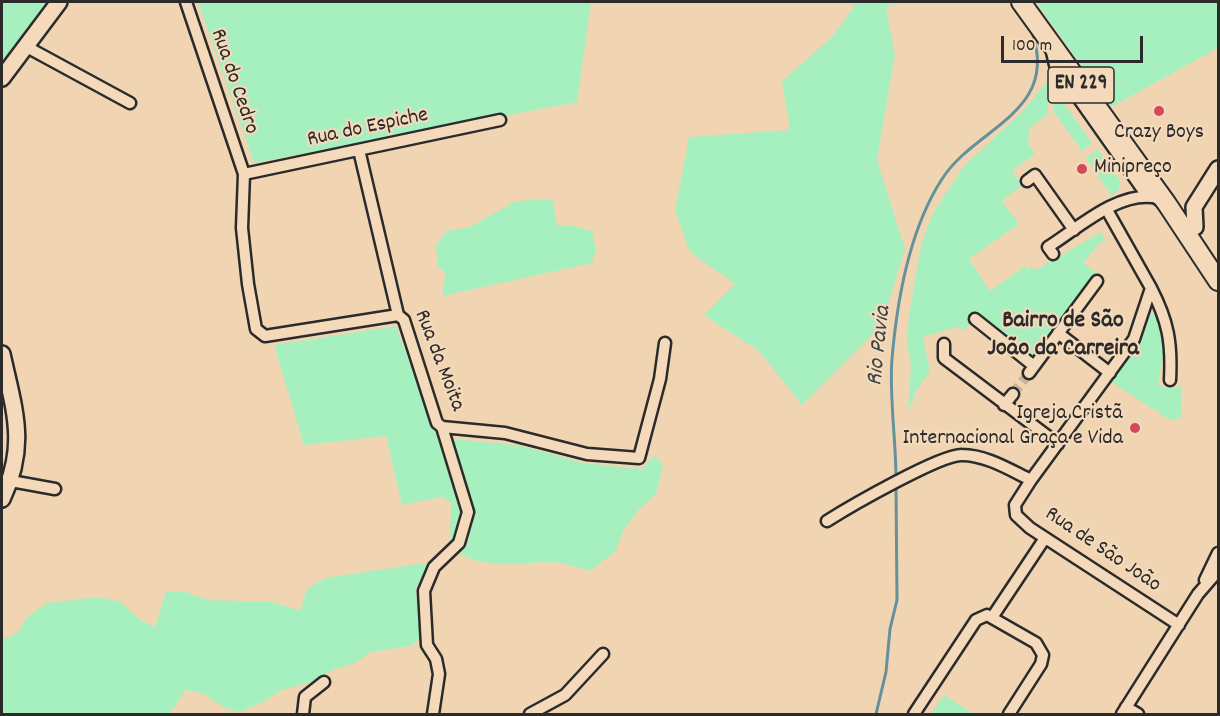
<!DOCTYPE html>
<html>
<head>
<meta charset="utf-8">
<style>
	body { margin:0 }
	#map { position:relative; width:1220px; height:716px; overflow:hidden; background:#f1d5b2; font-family:Dekko,sans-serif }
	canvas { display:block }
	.frame { position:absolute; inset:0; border:3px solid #2b2b2b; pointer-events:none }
	.scale { position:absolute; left:1001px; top:36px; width:142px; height:27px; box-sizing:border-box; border:3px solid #2b2b2b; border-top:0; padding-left:8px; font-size:18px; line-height:21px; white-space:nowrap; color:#2b2b2b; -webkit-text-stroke:4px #f4d9bb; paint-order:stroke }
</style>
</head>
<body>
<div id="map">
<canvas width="1220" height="716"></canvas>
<div class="frame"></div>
<div class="scale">100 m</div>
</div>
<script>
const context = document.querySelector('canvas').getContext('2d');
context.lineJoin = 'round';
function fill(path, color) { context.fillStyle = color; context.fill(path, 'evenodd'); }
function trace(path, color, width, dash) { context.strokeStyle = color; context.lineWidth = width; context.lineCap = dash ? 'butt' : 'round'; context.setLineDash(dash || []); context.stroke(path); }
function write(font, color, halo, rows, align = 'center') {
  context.font = font + ' Dekko,sans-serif'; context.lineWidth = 4.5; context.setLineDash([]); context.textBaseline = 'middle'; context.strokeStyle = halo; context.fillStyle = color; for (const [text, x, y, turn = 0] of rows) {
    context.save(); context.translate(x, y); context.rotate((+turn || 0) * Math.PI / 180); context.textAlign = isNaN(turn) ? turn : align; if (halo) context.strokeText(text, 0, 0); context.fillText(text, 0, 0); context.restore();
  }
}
fill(new Path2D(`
	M2 2H55L2 69Z
	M198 2H591L577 102 254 163Z
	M852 2H899L886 7 895 54 877 160 905 249 882 325 802 405 759 351 704 315 735 284 690 252 675 210 689 137 790 130 782 81 831 38 854 7Z
	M1036 2H1218V48L1111 107Z
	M1052 75 1047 115 1029 128 1030 139 1027 142 1035 154 1012 171 1022 186 1002 201 1019 224 969 259 990 291 1025 266 1028 270 1033 267 1036 270 1101 232 1106 241H1101L1083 263 1096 272 1030 360 975 317 965 330 956 327 923 337 930 371 916 391 911 406 908 407 911 366 907 343 909 314 921 245 933 213 964 166 1024 110Z
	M1055 91 1092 143 1082 151 1053 111Z
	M1098 149 1120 181 1119 190 1112 196 1086 158Z
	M536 199 553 200 557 226H575L592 231 596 250 592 263 443 296 445 272 438 267 436 245 447 231 470 227 514 202Z
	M1149 312 1161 316 1166 340 1158 384 1166 388 1181 386 1182 418 1170 420 1110 381 1137 345Z
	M396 326 437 437 522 446 583 463 642 469 655 455 663 466 656 494 638 510 623 531 616 551 590 571C581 568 571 565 562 563 526 559 478 575 450 545L451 502 441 497 402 505 386 436 304 445 274 345Z
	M424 563 428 570 425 578 415 589 424 636 410 646 371 652 355 663 332 670 315 681 282 690 263 702 240 712 227 709 204 694 185 690 170 714H2V640L19 632 26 618 46 603 98 597 121 602 140 620 155 627 166 592 182 591 208 600 273 602 300 611 307 589 325 578Z
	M944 695 974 714H931Z`), '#a6f0bf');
trace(new Path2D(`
	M896 478C896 441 889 394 892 359 897 300 909 230 942 179 975 127 1060 113 1032 32
	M876 714 886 672 890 629 897 600 896 485`), '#63919c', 3);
trace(new Path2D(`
	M1013 394 1029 373`), '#c9b397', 10, [10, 5]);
const street = new Path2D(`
	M186 2 244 174 242 228 248 284 256 329 265 336 398 315
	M25 46 130 103
	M1052 52 1055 65 1143 190 1161 201
	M359 150 398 315 404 320 437 423 442 427 505 433 587 454 639 458 660 379 665 343
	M244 174 500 120
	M1027 181 1035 175 1074 230
	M1107 210 1151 288 1134 339 1031 480 1015 505 1016 515 1030 528 1179 625
	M1053 254 1048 247C1078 228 1116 193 1152 197
	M1151 288C1168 321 1172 342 1170 380
	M975 319 1034 366
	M1058 333 1110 373
	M944 344V358L1058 444
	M1029 373 1097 281
	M1004 405 1013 394
	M11 481 55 489
	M827 521C849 507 941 454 962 455 986 455 1010 470 1031 480
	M1205 580 1218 553
	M993 616 1045 538
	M1126 707 1138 714
	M303 714 305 697 324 682
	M433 714 439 674 436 659 427 645 424 591 434 567 459 543 468 512 442 427
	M530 714 565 695 603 654
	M914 714 976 620 987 615 1036 643 1043 655 1041 664 1009 714
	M1122 714 1198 594 1218 571`);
const secondary = new Path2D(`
	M2 78 59 2
	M1195 227 1194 207 1218 169
	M2 354C14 409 28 445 2 499`);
const primary = new Path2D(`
	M1021 2 1167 204 1218 281`);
trace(street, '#2b2b2b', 15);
trace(secondary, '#2b2b2b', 20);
trace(primary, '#2b2b2b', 22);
trace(street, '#f4d9bb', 10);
trace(secondary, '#f4d9bb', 15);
trace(primary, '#f4d9bb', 18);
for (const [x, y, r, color] of [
	[1159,111,6,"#d1495b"],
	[1082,169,6,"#d1495b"],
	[1135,428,6,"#d1495b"]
]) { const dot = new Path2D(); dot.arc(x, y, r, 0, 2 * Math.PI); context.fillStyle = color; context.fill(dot); trace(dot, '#f4d9bb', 2); }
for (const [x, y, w] of [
	[1081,85,66]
]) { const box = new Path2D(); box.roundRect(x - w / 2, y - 18, w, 36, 4.5); context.fillStyle = '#f4d9bb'; context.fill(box); trace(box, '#2b2b2b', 1.5); }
write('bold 21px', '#2b2b2b', null, [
	["EN 229",1081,85]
]);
write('22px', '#2b2b2b', '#f4d9bb', [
	["Rua do Cedro",233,82,71],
	["Rua do Espiche",368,129,-12],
	["Rua da Moita",438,361,69],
	["Rua de São João",1102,551,34]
]);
write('22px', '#2b2b2b', '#f4d9bb', [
	["Crazy Boys",1159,134],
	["Minipreço",1094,169,"left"],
	["Igreja Cristã",1123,415,"right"],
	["Internacional Graça e Vida",1123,440,"right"]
]);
write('bold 24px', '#2b2b2b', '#f4d9bb', [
	["Bairro de São",1063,323],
	["João da Carreira",1063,351]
]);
write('italic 24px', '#394447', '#f4d9bb', [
	["Rio Pavia",881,346,-84]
]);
</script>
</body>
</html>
